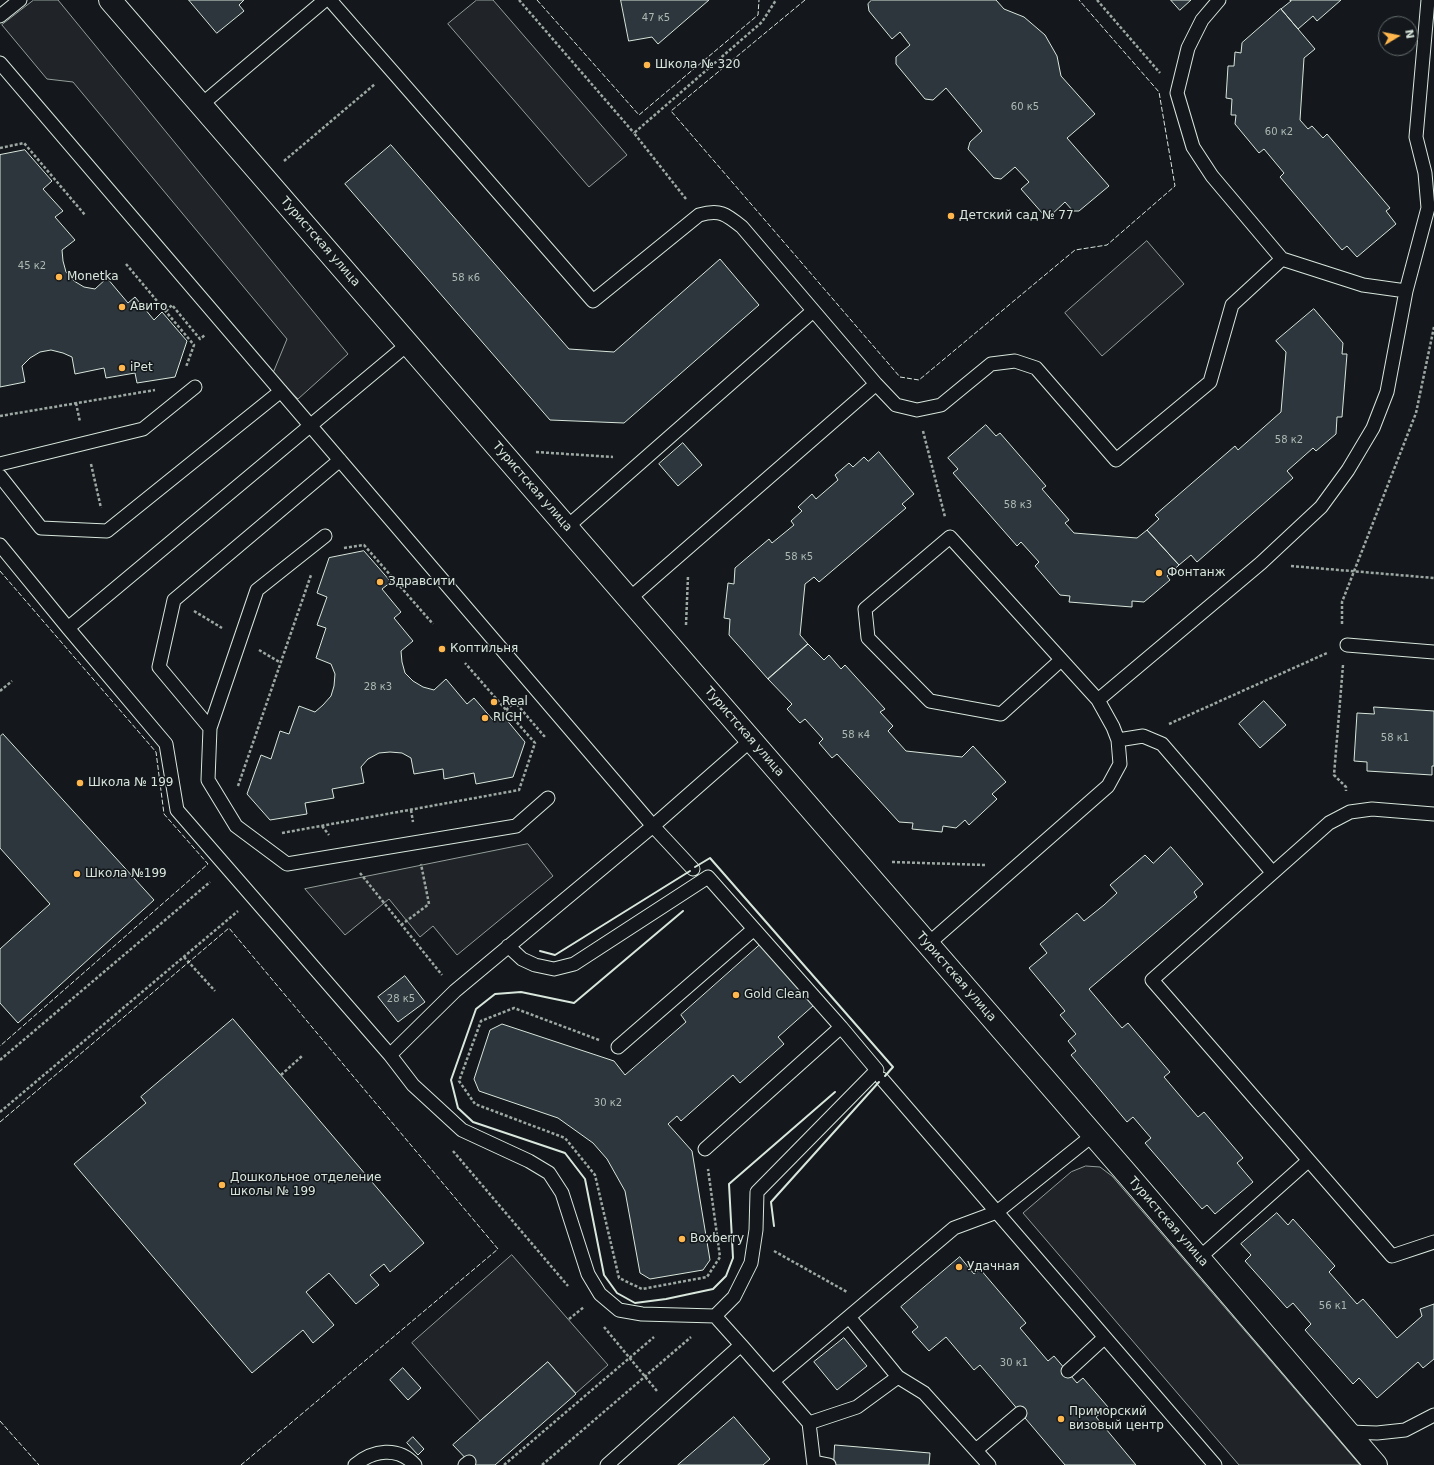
<!DOCTYPE html>
<html>
<head>
<meta charset="utf-8">
<style>
	body { margin:0 }
	#map { position:relative; width:1434px; height:1465px; overflow:hidden; background:#14181c; font-family:"DejaVu Sans",sans-serif }
	canvas { display:block }
	.north { position:absolute; left:1378px; top:16px; width:40px; height:40px; box-sizing:border-box; background:#14181c; border:1px solid #626a69; border-radius:50%; rotate:80deg; font-size:11px; font-weight:700; line-height:16px; text-align:center; color:#d8e6dc }
	.north::after { content:''; display:block; margin:auto; width:14px; height:18px; background:#ffb74d; clip-path:polygon(50% 0,100% 100%,50% 72%,0 100%) }
</style>
</head>
<body>
<div id="map">
<canvas width="1434" height="1465"></canvas>
<div class="north">N</div>
</div>
<script>
const context = document.querySelector('canvas').getContext('2d');
context.lineJoin = 'round';
function fill(path, color) { context.fillStyle = color; context.fill(path, 'evenodd'); }
function trace(path, color, width, dash) { context.strokeStyle = color; context.lineWidth = width; context.lineCap = dash ? 'butt' : 'round'; context.setLineDash(dash || []); context.stroke(path); }
function write(font, color, halo, rows, align = 'center') {
  context.font = font + ' "DejaVu Sans",sans-serif'; context.lineWidth = 3; context.setLineDash([]); context.textBaseline = 'middle'; context.strokeStyle = halo; context.fillStyle = color; for (const [text, x, y, turn = 0] of rows) {
    context.save(); context.translate(x, y); context.rotate((+turn || 0) * Math.PI / 180); context.textAlign = isNaN(turn) ? turn : align; if (halo) context.strokeText(text, 0, 0); context.fillText(text, 0, 0); context.restore();
  }
}
const green = new Path2D(`
	M34 0H58L348 354 298 399 273 373 287 339 73 82 47 79 2 25Z
	M477 0H493L627 155 589 187 448 24Z
	M1147 241 1184 284 1102 356 1065 313Z
	M528 844 553 876 457 955 433 926 420 937 389 899 345 935 305 889Z
	M1086 1166 1100 1167 1112 1176 1360 1465H1239L1023 1213 1071 1172Z
	M512 1255 608 1365 576 1393 548 1362 480 1421 412 1343Z`);
fill(green, '#202428');
trace(green, '#939e99', 1);
const building = new Path2D(`
	M189 0H244L239 5 244 11 217 33Z
	M621 0H709L658 44 652 37 629 41Z
	M872 0H996L1004 9 1024 17 1045 35 1057 56 1061 76 1095 114 1067 138 1109 186 1079 211H1073L1065 202 1050 216 1043 214 1021 189 1029 182 1015 167 1001 179 994 178 968 149 970 142 982 131 946 88 933 100 925 99 896 64V57L910 45 900 32 892 39 869 11 868 4Z
	M1171 0H1191L1180 10Z
	M1290 0H1341L1317 21 1313 16 1298 29 1281 9 1291 1Z
	M1281 9 1315 49 1304 58 1300 120 1308 129 1312 126 1323 138 1327 134 1390 208 1386 211 1396 224 1357 257 1347 246 1342 250 1280 177 1284 173 1264 149 1259 153 1235 124 1236 115H1231L1232 99 1226 98 1228 66H1234L1235 52 1241 53 1242 43Z
	M391 145 569 349 614 352 720 259 759 305 624 423 550 420 345 184Z
	M25 150 52 181 43 189 63 211 55 217 75 240 62 250 63 261 66 272 74 281 84 287 95 289 107 278 128 303 135 297 154 320 162 312 187 341 175 377 137 383 135 373 106 378 104 368 75 374 72 357 63 353 51 350 40 352 30 358 22 366 25 382 0 387V155Z
	M1314 309 1343 343 1342 354H1347L1342 417H1337L1336 434 1316 451 1313 448 1287 471 1293 478 1197 562 1191 555 1179 565 1147 530 1159 519 1155 515 1235 446 1238 450 1281 412 1286 352 1276 341Z
	M986 425 996 436 1000 433 1046 486 1042 489 1069 520 1065 523 1074 533 1137 538 1147 530 1179 565 1167 576 1170 580 1144 602 1132 601V607L1069 602 1070 596 1060 595 1035 566 1039 562 1021 542 1017 546 953 473 958 469 948 458Z
	M683 443 702 465 678 486 659 464Z
	M879 452 914 494 902 504 906 508 819 582 814 577 805 584 800 635 808 644 768 679 729 635 730 619 724 618 728 583 734 584 735 568 769 539 772 543 794 525 791 521 802 511 798 507 812 494 816 499 838 480 835 475 849 463 853 467 864 457 868 461Z
	M364 551 391 582 382 589 401 612 394 618 413 641 401 651 402 662 405 673 413 681 423 687 434 690 446 679 467 704 474 698 493 720 501 713 525 742 513 777 476 784 474 773 444 779 443 769 414 774 411 758 402 753 390 752 379 753 368 759 361 767 364 783 332 789 334 798 305 803 307 814 270 820 247 794 261 755 271 759 280 731 289 734 299 706 315 712 323 705 331 696 334 686 335 674 331 664 316 658 326 628 317 625 327 597 317 593 329 558Z
	M808 644 824 660 829 655 841 669 845 665 885 709 880 712 893 726 888 731 906 751 962 757 973 746 1006 782 992 794 997 799 969 825 965 820 956 828 943 826 942 832 912 829 913 823 899 822 837 754 832 758 819 743 823 739 805 719 800 723 787 709 792 704 768 679Z
	M1264 701 1286 725 1260 748 1239 724Z
	M1374 707 1434 711V766H1432V775L1367 771V762L1354 761 1357 713 1374 714Z
	M3 734 154 900 18 1023 0 1003V949L50 904 0 848V737Z
	M1171 847 1203 884 1194 892 1197 897 1089 989 1122 1028 1128 1023 1170 1072 1164 1077 1198 1117 1204 1112 1243 1158 1237 1163 1253 1182 1215 1214 1207 1205 1202 1209 1145 1143 1151 1138 1133 1117 1127 1122 1071 1055 1076 1051 1068 1041 1076 1034 1060 1015 1065 1011 1029 968 1047 953 1040 944 1077 913 1084 921 1104 905 1117 893 1110 885 1145 855 1153 863Z
	M761 944 814 1005 778 1037 784 1044 740 1083 733 1075 681 1121 677 1116 668 1124 692 1151 710 1260 703 1270 650 1279 640 1273 625 1191 607 1159 593 1143 558 1118 479 1091 474 1079 490 1030 502 1024 614 1061 625 1075 686 1022 681 1015Z
	M405 976 425 1002 398 1022 378 997Z
	M233 1019 424 1243 390 1272 384 1264 370 1275 379 1285 356 1304 329 1273 306 1292 334 1325 313 1343 303 1330 252 1373 74 1164 146 1103 141 1097Z
	M1277 1213 1288 1225 1293 1219 1335 1266 1329 1272 1357 1304 1363 1299 1397 1338 1422 1316 1420 1309 1434 1304V1359L1423 1368 1418 1362 1377 1398 1359 1378 1353 1384 1305 1330 1311 1324 1293 1303 1287 1308 1245 1261 1251 1255 1241 1244Z
	M960 1257 974 1274 980 1269 1026 1323 1020 1328 1048 1361 1054 1356 1077 1383 1083 1378 1108 1407 1096 1417 1136 1465H1065L980 1365 974 1370 946 1337 929 1351 912 1332 918 1327 901 1307Z
	M844 1338 867 1366 837 1390 814 1362Z
	M548 1362 576 1394 495 1465H472L453 1445Z
	M403 1368 421 1388 408 1400 390 1380Z
	M734 1417 770 1459 763 1465H678Z
	M413 1437 424 1449 418 1455 407 1443Z
	M835 1445 930 1453 929 1465H834Z`);
fill(building, '#2c363c');
trace(building, '#d8e6dc', 1);
const lane = new Path2D(`
	M330 0 593 301 699 215C720 209 726 214 742 227L876 384 896 405 917 410 941 405 991 364 1015 361 1036 368 1116 460 1210 382 1232 305 1282 259
	M1219 0 1202 20 1188 48 1177 93 1193 147 1212 176 1282 259 1363 285 1406 291
	M0 16 20 0
	M0 63 653 826 693 869
	M201 105 325 0
	M340 460 174 600 159 667 210 728 208 780 236 826 287 864 516 826 548 798
	M0 464 143 429 195 387
	M0 476 41 528 107 531 281 391
	M567 527 813 311
	M0 545 68 628 166 744 177 810 390 1055
	M629 599 876 384
	M68 628 408 344
	M1347 645 1434 652
	M1098 700 1261 563 1321 507 1348 470 1373 428 1387 392 1406 291 1428 208 1425 173 1416 137 1428 0
	M210 728 257 590 325 536
	M1118 740 1143 736 1162 744 1272 872
	M1434 814 1372 809 1350 812 1329 823 1152 980 1392 1256 1434 1242
	M928 944 1108 786 1120 764 1118 740 1113 727 1098 700 950 537 865 609 868 638 930 701 1001 714 1061 660
	M508 946 522 959 535 965 554 969 574 964 708 877 841 1027 877 1070 757 1192 756 1230 751 1263 734 1297 715 1316
	M618 1047 754 929
	M882 1079 1215 1465
	M705 1149 841 1027
	M1199 1258 1308 1161
	M849 1317 898 1377 924 1393 989 1465
	M741 1345 715 1316 642 1314 619 1310 600 1294 588 1274 562 1193 549 1173 529 1161 462 1130 413 1085 390 1055 455 991 653 826 751 740
	M1068 1371 1104 1338
	M773 1381 954 1228 997 1212 1093 1135
	M809 1423 857 1407 898 1377
	M1349 1432 1377 1433 1405 1430 1434 1415
	M976 1450 1020 1413
	M814 1462 829 1465
	M355 1465C373 1450 398 1446 415 1465
	M465 1465 469 1462
	M607 1465 741 1345 809 1423 814 1465`);
const street = new Path2D(`
	M110 0 1128 1175 1376 1465`);
trace(lane, '#d8e6dc', 15);
trace(street, '#d8e6dc', 24);
trace(new Path2D(`
	M519 0 634 133
	M1097 0 1160 73
	M0 148 24 143 85 215
	M284 161 375 84
	M686 199 634 133 762 22 776 0
	M126 264 194 345 186 367
	M166 311 172 305 200 339 205 335
	M76 403 80 422
	M0 416 155 390
	M923 431 945 517
	M536 452 613 457
	M91 464 101 508
	M344 548 364 545 433 624
	M1291 566 1434 578
	M194 611 222 628
	M1342 624V602L1416 413 1434 327
	M686 625 688 576
	M259 650 281 663
	M1343 665 1334 775 1346 787V791
	M0 691 12 681
	M506 710 515 702 544 736 546 734
	M1169 724 1327 653
	M238 786 311 575
	M411 810 413 822
	M322 826 329 835
	M282 833 519 790 535 743 465 663
	M892 862 985 865
	M360 873 442 975
	M401 925 429 904 421 864
	M184 957 215 991
	M599 1040 514 1008 481 1021 459 1081 475 1104 565 1138 595 1175 619 1278 642 1289 707 1277 720 1257 708 1169
	M0 1060 210 882
	M281 1075 302 1056
	M0 1112 238 911
	M453 1151 568 1286
	M774 1251 847 1292
	M569 1319 584 1307
	M604 1327 657 1391
	M504 1465 654 1337
	M542 1465 691 1337`), '#9da8a2', 2.5, [3, 2]);
trace(lane, '#14181c', 13);
trace(street, '#14181c', 22);
trace(new Path2D(`
	M537 0 639 115 758 15 759 0
	M805 0 671 111 900 377 919 380 1075 250 1107 245 1175 186 1159 92 1079 0
	M0 571 156 752 164 814 208 864 0 1046
	M0 1122 229 928 498 1249 241 1465
	M0 1421 39 1465`), '#d8e6dc', 1, [5, 2]);
trace(new Path2D(`
	M695 867 710 858 893 1067 885 1076
	M683 911 574 1003 521 992 495 994 476 1009 451 1080 458 1108 473 1122 565 1153 585 1179 604 1275 617 1293 635 1303 666 1299 713 1289 726 1276 733 1258 729 1184 835 1092
	M540 951 555 955 690 871
	M774 1226 771 1202 879 1082`), '#d8e6dc', 2);
for (const [x, y, r, color] of [
	[647,65,4,"#ffb74d"],
	[951,216,4,"#ffb74d"],
	[59,277,4,"#ffb74d"],
	[122,307,4,"#ffb74d"],
	[122,368,4,"#ffb74d"],
	[1159,573,4,"#ffb74d"],
	[380,582,4,"#ffb74d"],
	[442,649,4,"#ffb74d"],
	[494,702,4,"#ffb74d"],
	[485,718,4,"#ffb74d"],
	[80,783,4,"#ffb74d"],
	[77,874,4,"#ffb74d"],
	[736,995,4,"#ffb74d"],
	[222,1185,4,"#ffb74d"],
	[682,1239,4,"#ffb74d"],
	[959,1267,4,"#ffb74d"],
	[1061,1419,4,"#ffb74d"]
]) { const dot = new Path2D(); dot.arc(x, y, r, 0, 2 * Math.PI); context.fillStyle = color; context.fill(dot); trace(dot, '#14181c', 1.5); }
write('10px', '#adbab4', null, [
	["47 к5",656,18],
	["60 к5",1025,107],
	["60 к2",1279,132],
	["45 к2",32,266],
	["58 к6",466,278],
	["58 к2",1289,440],
	["58 к3",1018,505],
	["58 к5",799,557],
	["28 к3",378,687],
	["58 к4",856,735],
	["58 к1",1395,738],
	["28 к5",401,999],
	["30 к2",608,1103],
	["56 к1",1333,1306],
	["30 к1",1014,1363]
]);
write('12px', '#d8e6dc', '#14181c', [
	["Школа № 320",655,65],
	["Детский сад № 77",959,216],
	["Monetka",67,277],
	["Авито",130,307],
	["iРet",130,368],
	["Фонтанж",1167,573],
	["Здравсити",388,582],
	["Коптильня",450,649],
	["Real",502,702],
	["RICH",493,718],
	["Школа № 199",88,783],
	["Школа №199",85,874],
	["Gold Clean",744,995],
	["Дошкольное отделение",230,1178],
	["школы № 199",230,1192],
	["Boxberry",690,1239],
	["Удачная",967,1267],
	["Приморский",1069,1412],
	["визовый центр",1069,1426]
], 'left');
write('12px', '#d8e6dc', '#14181c', [
	["Туристская улица",320,242,49],
	["Туристская улица",532,487,49],
	["Туристская улица",744,732,49],
	["Туристская улица",956,977,49],
	["Туристская улица",1168,1222,49]
]);
</script>
</body>
</html>
